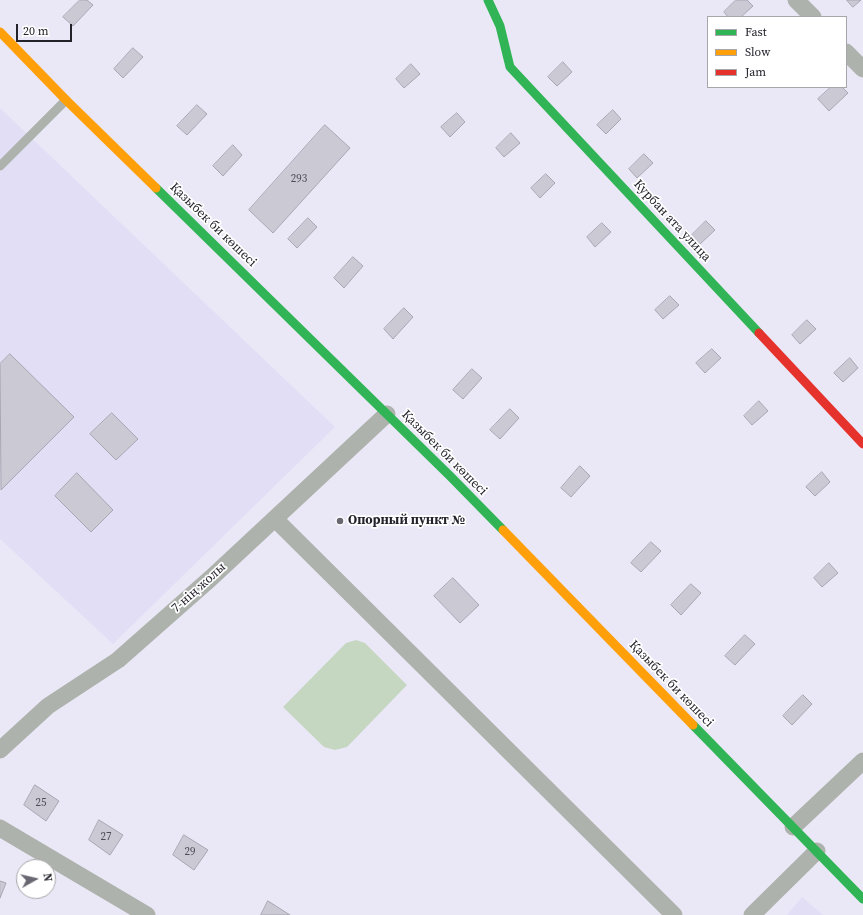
<!DOCTYPE html>
<html>
<head>
<meta charset="utf-8">
<style>
	body { margin:0 }
	#map { position:relative; width:863px; height:915px; overflow:hidden; background:#eae8f6; font-family:"Source Serif 4",serif }
	canvas { display:block }
	.legend { position:absolute; left:707px; top:16px; width:140px; height:72px; box-sizing:border-box; background:#fff; border:1px solid #a7a6aa; margin:0; padding:5px 7px; list-style:none; font-size:12px; color:#23212a }
	.legend li { display:flex; align-items:center; gap:8px; height:20px }
	.legend b { width:20px; border:1px solid #a7a6aa }
	.north { position:absolute; left:16px; top:859px; width:40px; height:40px; box-sizing:border-box; background:#fff; border:1px solid #a7a6aa; border-radius:50%; rotate:82deg; font-size:11px; font-weight:700; line-height:16px; text-align:center; color:#23212a }
	.north::after { content:''; display:block; margin:auto; width:14px; height:18px; background:#696771; clip-path:polygon(50% 0,100% 100%,50% 72%,0 100%) }
	.scale { position:absolute; left:16px; top:24px; width:56px; height:18px; box-sizing:border-box; border:2px solid #23212a; border-top:0; padding-left:5px; font-size:12px; line-height:14px; white-space:nowrap; color:#23212a; -webkit-text-stroke:3px #fff; paint-order:stroke }
</style>
</head>
<body>
<div id="map">
<canvas width="863" height="915"></canvas>
<ul class="legend">
<li><b style="height:5px;background:#30b455"></b>Fast</li>
<li><b style="height:5px;background:#ff9f0a"></b>Slow</li>
<li><b style="height:5px;background:#e5322d"></b>Jam</li>
</ul>
<div class="north">N</div>
<div class="scale">20 m</div>
</div>
<script>
const context = document.querySelector('canvas').getContext('2d');
context.lineJoin = 'round';
function fill(path, color) { context.fillStyle = color; context.fill(path, 'evenodd'); }
function trace(path, color, width, dash) { context.strokeStyle = color; context.lineWidth = width; context.lineCap = dash ? 'butt' : 'round'; context.setLineDash(dash || []); context.stroke(path); }
function write(font, color, halo, rows, align = 'center') {
  context.font = font + ' "Source Serif 4",serif'; context.lineWidth = 3.5; context.setLineDash([]); context.textBaseline = 'middle'; context.strokeStyle = halo; context.fillStyle = color; for (const [text, x, y, turn = 0] of rows) {
    context.save(); context.translate(x, y); context.rotate((+turn || 0) * Math.PI / 180); context.textAlign = isNaN(turn) ? turn : align; if (halo) context.strokeText(text, 0, 0); context.fillText(text, 0, 0); context.restore();
  }
}
fill(new Path2D(`
	M0 108 335 427 113 644 0 539Z
	M802 897 823 915H787Z`), '#e2def6');
fill(new Path2D(`
	M356 640 365 643 407 685 347 747 335 750 324 747 283 707 346 643Z`), '#c5d6c1');
const building = new Path2D(`
	M80 0H87L93 5 73 26 63 17Z
	M736 0H747L753 6 741 17H728L724 12Z
	M847 0H861L853 7Z
	M133 48 143 57 123 78 114 69Z
	M563 62 572 72 557 86 548 77Z
	M411 64 420 74 404 88 396 79Z
	M831 87H842L848 93 829 111 818 99Z
	M197 105 207 114 187 135 177 126Z
	M613 110 621 119 606 134 597 125Z
	M457 113 465 122 450 137 441 127Z
	M325 125 350 148 273 233 249 210Z
	M511 133 520 143 504 157 496 148Z
	M233 145 242 155 223 176 213 166Z
	M644 154 653 163 637 178 629 169Z
	M546 174 555 183 540 198 531 188Z
	M308 218 317 227 297 248 288 239Z
	M706 221 715 230 699 245 691 236Z
	M602 223 611 232 595 247 587 237Z
	M353 257 363 266 344 288 334 278Z
	M670 296 679 305 663 319 655 310Z
	M404 308 413 317 393 339 384 329Z
	M807 320 816 329 800 344 792 335Z
	M712 349 721 358 705 373 696 363Z
	M10 354 74 417 1 490 0 364Z
	M850 358 858 368 843 382 834 373Z
	M472 369 482 378 463 399 453 390Z
	M759 401 768 411 752 425 744 416Z
	M510 409 519 418 500 439 490 430Z
	M112 413 138 439 116 460 90 434Z
	M580 466 590 476 571 497 561 488Z
	M822 472 830 482 815 496 806 487Z
	M77 473 113 510 91 532 55 496Z
	M651 542 661 551 641 572 631 563Z
	M829 563 838 573 822 587 814 578Z
	M453 578 479 605 460 623 434 596Z
	M691 584 701 593 681 615 671 605Z
	M745 635 755 644 735 665 725 656Z
	M803 695 812 704 792 725 783 716Z
	M35 785 59 801 46 821 24 805Z
	M99 820 123 835 110 855 89 840Z
	M184 835 208 850 194 870 173 855Z
	M0 881 6 883 0 898Z
	M268 901 290 915H261Z`);
fill(building, '#cbcad4');
trace(building, '#a8a6b1', 1);
trace(new Path2D(`
	M0 166 66 100`), '#adb2ac', 9);
trace(new Path2D(`
	M796 0 813 17
	M846 52 863 69
	M275 519 674 915
	M0 750 48 706 118 660 211 578 387 414
	M793 827 863 761
	M0 828 147 915
	M752 915 817 851`), '#adb2ac', 17);
trace(new Path2D(`
	M488 0 500 26 510 67 759 333
	M156 188 450 476 503 530
	M693 725 863 899`), '#30b455', 9);
trace(new Path2D(`
	M0 32 66 100 156 188
	M503 530 693 725`), '#ff9f0a', 9);
trace(new Path2D(`
	M759 333 863 444`), '#e5322d', 9);
for (const [x, y, r, color] of [
	[340,521,4,"#696771"]
]) { const dot = new Path2D(); dot.arc(x, y, r, 0, 2 * Math.PI); context.fillStyle = color; context.fill(dot); trace(dot, '#fff', 1.5); }
write('11px', '#4d4b54', null, [
	["293",299,179],
	["25",41,803],
	["27",106,837],
	["29",190,852]
]);
write('13px', '#23212a', '#fff', [
	["Курбан ата улица",672,221,47],
	["Қазыбек би көшесі",213,225,44],
	["Қазыбек би көшесі",444,453,45],
	["7-нің жолы",199,588,-42],
	["Қазыбек би көшесі",671,684,46]
]);
write('bold 13px', '#23212a', '#fff', [
	["Опорный пункт №",348,521]
], 'left');
</script>
</body>
</html>
